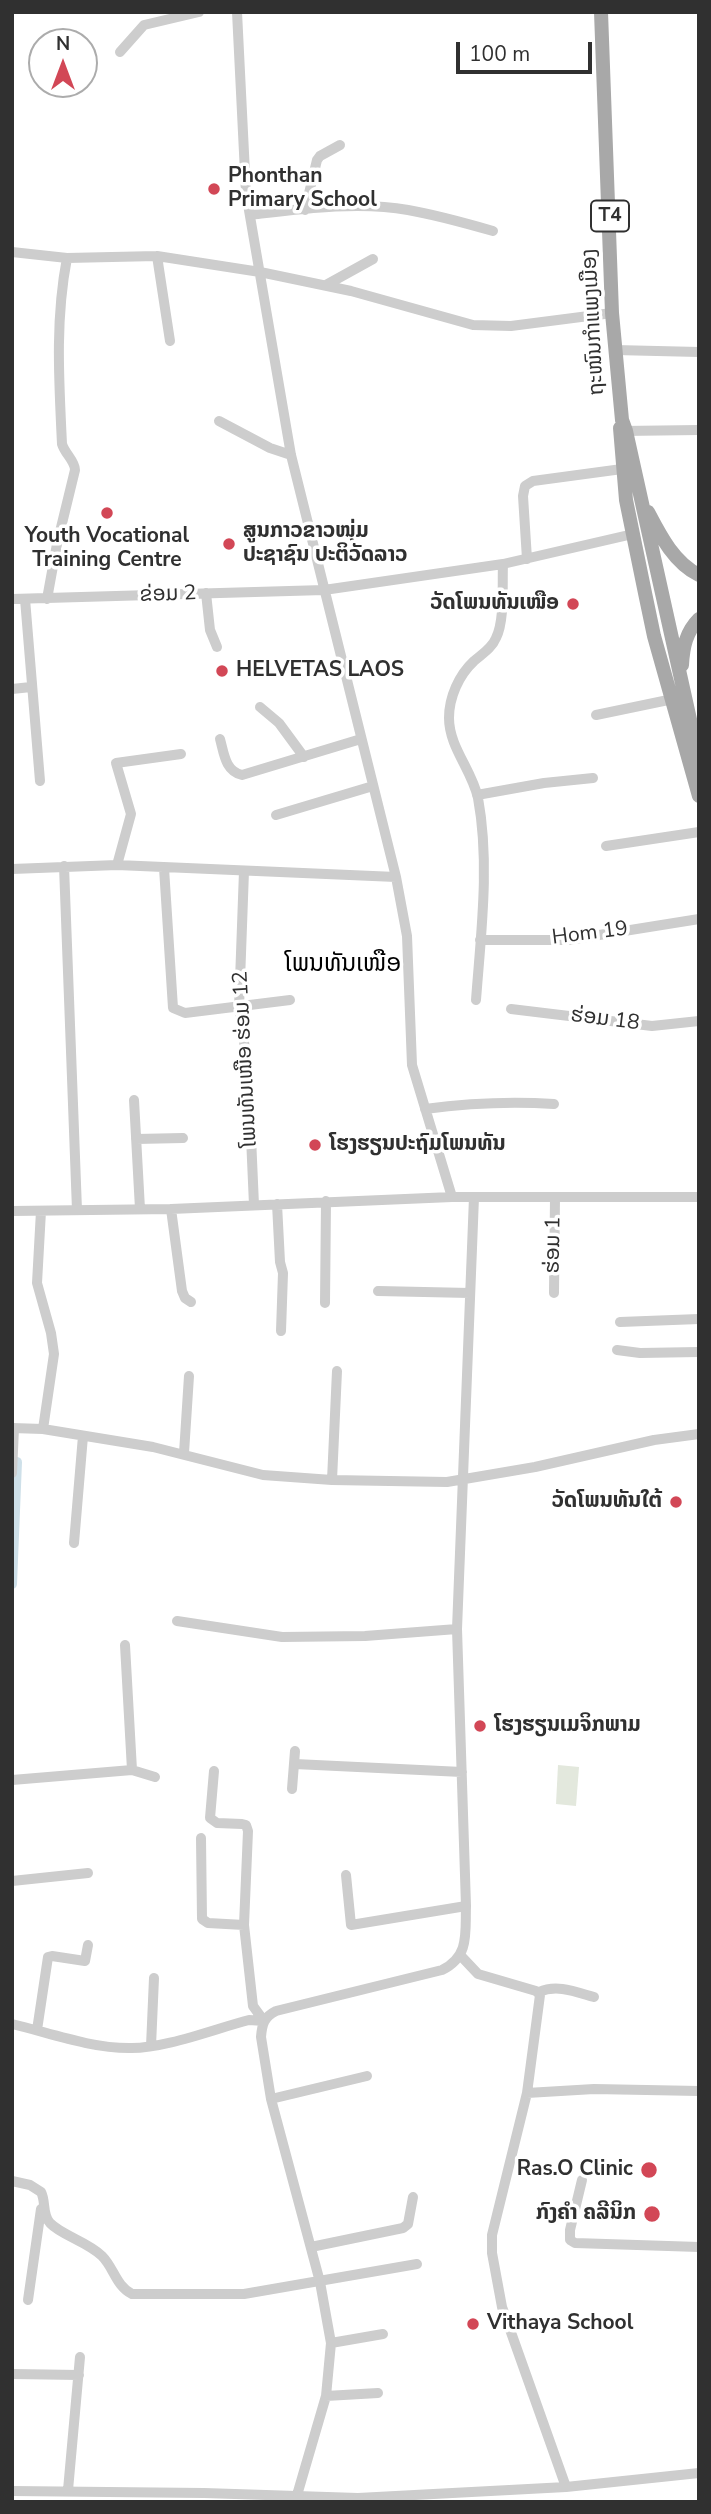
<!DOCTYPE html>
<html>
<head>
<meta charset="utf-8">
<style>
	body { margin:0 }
	#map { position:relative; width:711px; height:2514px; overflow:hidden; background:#fff; font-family:"Nunito Sans",sans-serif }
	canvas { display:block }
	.frame { position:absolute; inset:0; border:14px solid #303030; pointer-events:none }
	.north { position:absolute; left:28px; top:28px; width:70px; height:70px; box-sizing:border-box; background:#fff; border:2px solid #acacac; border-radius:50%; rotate:0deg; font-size:19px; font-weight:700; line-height:28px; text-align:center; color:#303030 }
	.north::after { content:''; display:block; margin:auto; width:24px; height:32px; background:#d24756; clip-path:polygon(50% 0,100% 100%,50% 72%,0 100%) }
	.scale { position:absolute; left:456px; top:42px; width:136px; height:32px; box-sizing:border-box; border:4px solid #303030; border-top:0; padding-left:9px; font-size:21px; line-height:24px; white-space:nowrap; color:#303030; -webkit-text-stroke:5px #fff; paint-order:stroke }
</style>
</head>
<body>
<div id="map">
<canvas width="711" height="2514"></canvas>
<div class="frame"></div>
<div class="north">N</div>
<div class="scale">100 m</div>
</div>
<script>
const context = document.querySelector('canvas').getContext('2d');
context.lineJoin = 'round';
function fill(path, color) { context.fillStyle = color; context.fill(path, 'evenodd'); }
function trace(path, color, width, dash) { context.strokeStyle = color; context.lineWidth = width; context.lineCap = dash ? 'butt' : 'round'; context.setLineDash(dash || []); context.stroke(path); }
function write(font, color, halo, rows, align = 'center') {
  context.font = font + ' "Nunito Sans","Noto Sans Lao",sans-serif'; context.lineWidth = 7; context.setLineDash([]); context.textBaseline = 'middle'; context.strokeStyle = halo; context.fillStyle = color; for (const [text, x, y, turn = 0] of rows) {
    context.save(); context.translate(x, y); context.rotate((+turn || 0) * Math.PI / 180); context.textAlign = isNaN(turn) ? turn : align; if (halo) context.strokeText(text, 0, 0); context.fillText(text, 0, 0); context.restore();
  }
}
fill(new Path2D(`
	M558 1765 579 1767 576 1806 556 1804Z`), '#e3e8dd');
trace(new Path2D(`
	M12 1584 17 1462`), '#cee0e9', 10);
trace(new Path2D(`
	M237 12 246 193 291 455 396 877 407 936 412 1065 452 1197
	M120 52 144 25 199 12
	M305 210 317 160 320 156 340 145
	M250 215C301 209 358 201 408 210 437 215 465 223 493 231
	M12 252 67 258 157 256 260 272 351 291 473 325 511 326 612 313
	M157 256 170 341
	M326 285 373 259
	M615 350 699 352
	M219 421 270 448 291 455
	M622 431 699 430
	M527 559 523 496 525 486 533 481 622 469
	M206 593 210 630 217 647
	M12 599 324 590 503 564 633 534
	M25 599 40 781
	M47 599 57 544 75 470C75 461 65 454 62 444 59 381 55 320 67 258
	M12 689 31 687
	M260 707 279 723 304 757
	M596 715 673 699
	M220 739C224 753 225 771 242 775L361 739
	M477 795 544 783 593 778
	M276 815 373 786
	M606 846 699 832
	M117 865 131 814 116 763 181 754
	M64 866 77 1210
	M164 868 173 1008 185 1013 290 1000
	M12 869 117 865 396 877
	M244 871 239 1008 248 1069 254 1205
	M480 940H568L699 919
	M476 1000C481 933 490 863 478 798 472 770 449 747 449 718 449 697 459 675 474 661 482 654 492 648 496 638 505 620 502 585 503 564
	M511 1009 652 1026 699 1021
	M134 1100 140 1209
	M425 1109C469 1103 510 1101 554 1104
	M136 1139 183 1138
	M277 1204 280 1262 283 1273 281 1331
	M171 1209 182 1291 185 1298 191 1302
	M12 1211 171 1209 452 1197H699
	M41 1211 37 1283 51 1333 54 1354 43 1429
	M378 1291 470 1293
	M554 1293 555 1197
	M325 1303 326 1201
	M620 1322 699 1319
	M617 1350 640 1353 699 1352
	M12 1428 43 1429 153 1447 263 1475 332 1480 447 1482 535 1467 654 1440 699 1434
	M184 1453 189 1376
	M12 1473 14 1428
	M332 1480 337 1371
	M74 1543 83 1436
	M177 1621 282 1637 365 1636 457 1629
	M295 1764 462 1772
	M132 1770 155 1777
	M214 1771 210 1818 217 1823 242 1824 246 1825 248 1831 244 1925 253 2006 264 2021
	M12 1780 132 1770 125 1645
	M292 1789 295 1751
	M201 1838 202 1919 208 1923 244 1925
	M346 1875 351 1925 466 1906
	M12 1881 88 1873
	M461 1956 478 1974 536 1991 540 1995 527 2093 492 2235V2253L502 2307 566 2487
	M539 1992C557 1984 576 1992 594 1997
	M12 2024C50 2033 90 2048 129 2048 164 2049 214 2029 249 2020L264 2021
	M37 2030 48 1957 52 1956 85 1961 88 1945
	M151 2046 154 1978
	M527 2093 594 2089 699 2091
	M271 2099 367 2076
	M582 2180 570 2230V2240L575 2243 699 2247
	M12 2181 30 2185 41 2192C46 2201 42 2215 50 2223 61 2235 88 2242 102 2256 114 2268 116 2286 132 2294H244L417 2264
	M311 2247 403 2228 408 2224 413 2197
	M28 2300 41 2209
	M331 2343 383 2334
	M12 2374 79 2375
	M326 2396 378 2393
	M68 2490 80 2357
	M12 2491 204 2493 358 2498 566 2487 699 2473
	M295 2502 326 2396 331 2343 320 2282 271 2099 261 2037C262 2024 264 2017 276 2011L442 1970C470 1956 465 1933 466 1906L457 1629 474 1197`), '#cdcdcd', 10);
trace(new Path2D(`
	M601 12 612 313 622 420 626 431 699 760
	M620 428 626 500 645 593 654 636 699 796
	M648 512C660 535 674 563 699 575
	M682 665C683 647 686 632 699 619`), '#a8a8a8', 14);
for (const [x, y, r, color] of [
	[214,189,7,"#d24756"],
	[107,513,7,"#d24756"],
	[229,544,7,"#d24756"],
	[573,604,7,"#d24756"],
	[222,671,7,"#d24756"],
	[315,1145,7,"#d24756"],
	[676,1502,7,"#d24756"],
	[480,1726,7,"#d24756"],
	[649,2170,9,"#d24756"],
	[652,2214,9,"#d24756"],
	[473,2324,7,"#d24756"]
]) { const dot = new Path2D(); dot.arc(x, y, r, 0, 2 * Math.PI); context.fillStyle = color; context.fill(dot); trace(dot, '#fff', 2.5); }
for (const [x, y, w] of [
	[610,216,38]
]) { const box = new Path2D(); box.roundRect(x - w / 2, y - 15.5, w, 31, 5); context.fillStyle = '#fff'; context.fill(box); trace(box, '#303030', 2); }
write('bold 19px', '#303030', null, [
	["T4",610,216]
]);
write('bold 21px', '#303030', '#fff', [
	["Phonthan",228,177],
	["Primary School",228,201],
	["ສູນກາວຂາວໜຸ່ມ",243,532],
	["ປະຊາຊົນ ປະຕິວັດລາວ",243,556],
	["Youth Vocational",107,537,"center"],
	["Training Centre",107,561,"center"],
	["ວັດໂພນທັນເໜືອ",559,604,"right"],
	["HELVETAS LAOS",236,671],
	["ໂຮງຮຽນປະຖົມໂພນທັນ",329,1145],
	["ວັດໂພນທັນໃຕ້",662,1502,"right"],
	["ໂຮງຮຽນເມຈິກພາມ",494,1726],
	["Ras.O Clinic",633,2170,"right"],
	["ກົງຄຳ ຄລີນິກ",636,2214,"right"],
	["Vithaya School",487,2324]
], 'left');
write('21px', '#303030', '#fff', [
	["ຖະໜົນກຳແພງເມືອງ",594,322,-93],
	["ຂ່ອມ 2",168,595,-2],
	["Hom 19",590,934,-7],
	["ຮ່ອມ 18",605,1020,7],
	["ໂພນທັນເໜືອ ຮ່ອມ 12",246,1059,-93],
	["ຮ່ອມ 1",554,1245,-89]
]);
write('24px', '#000', '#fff', [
	["ໂພນທັນເໜືອ",343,965]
]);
</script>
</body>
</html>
